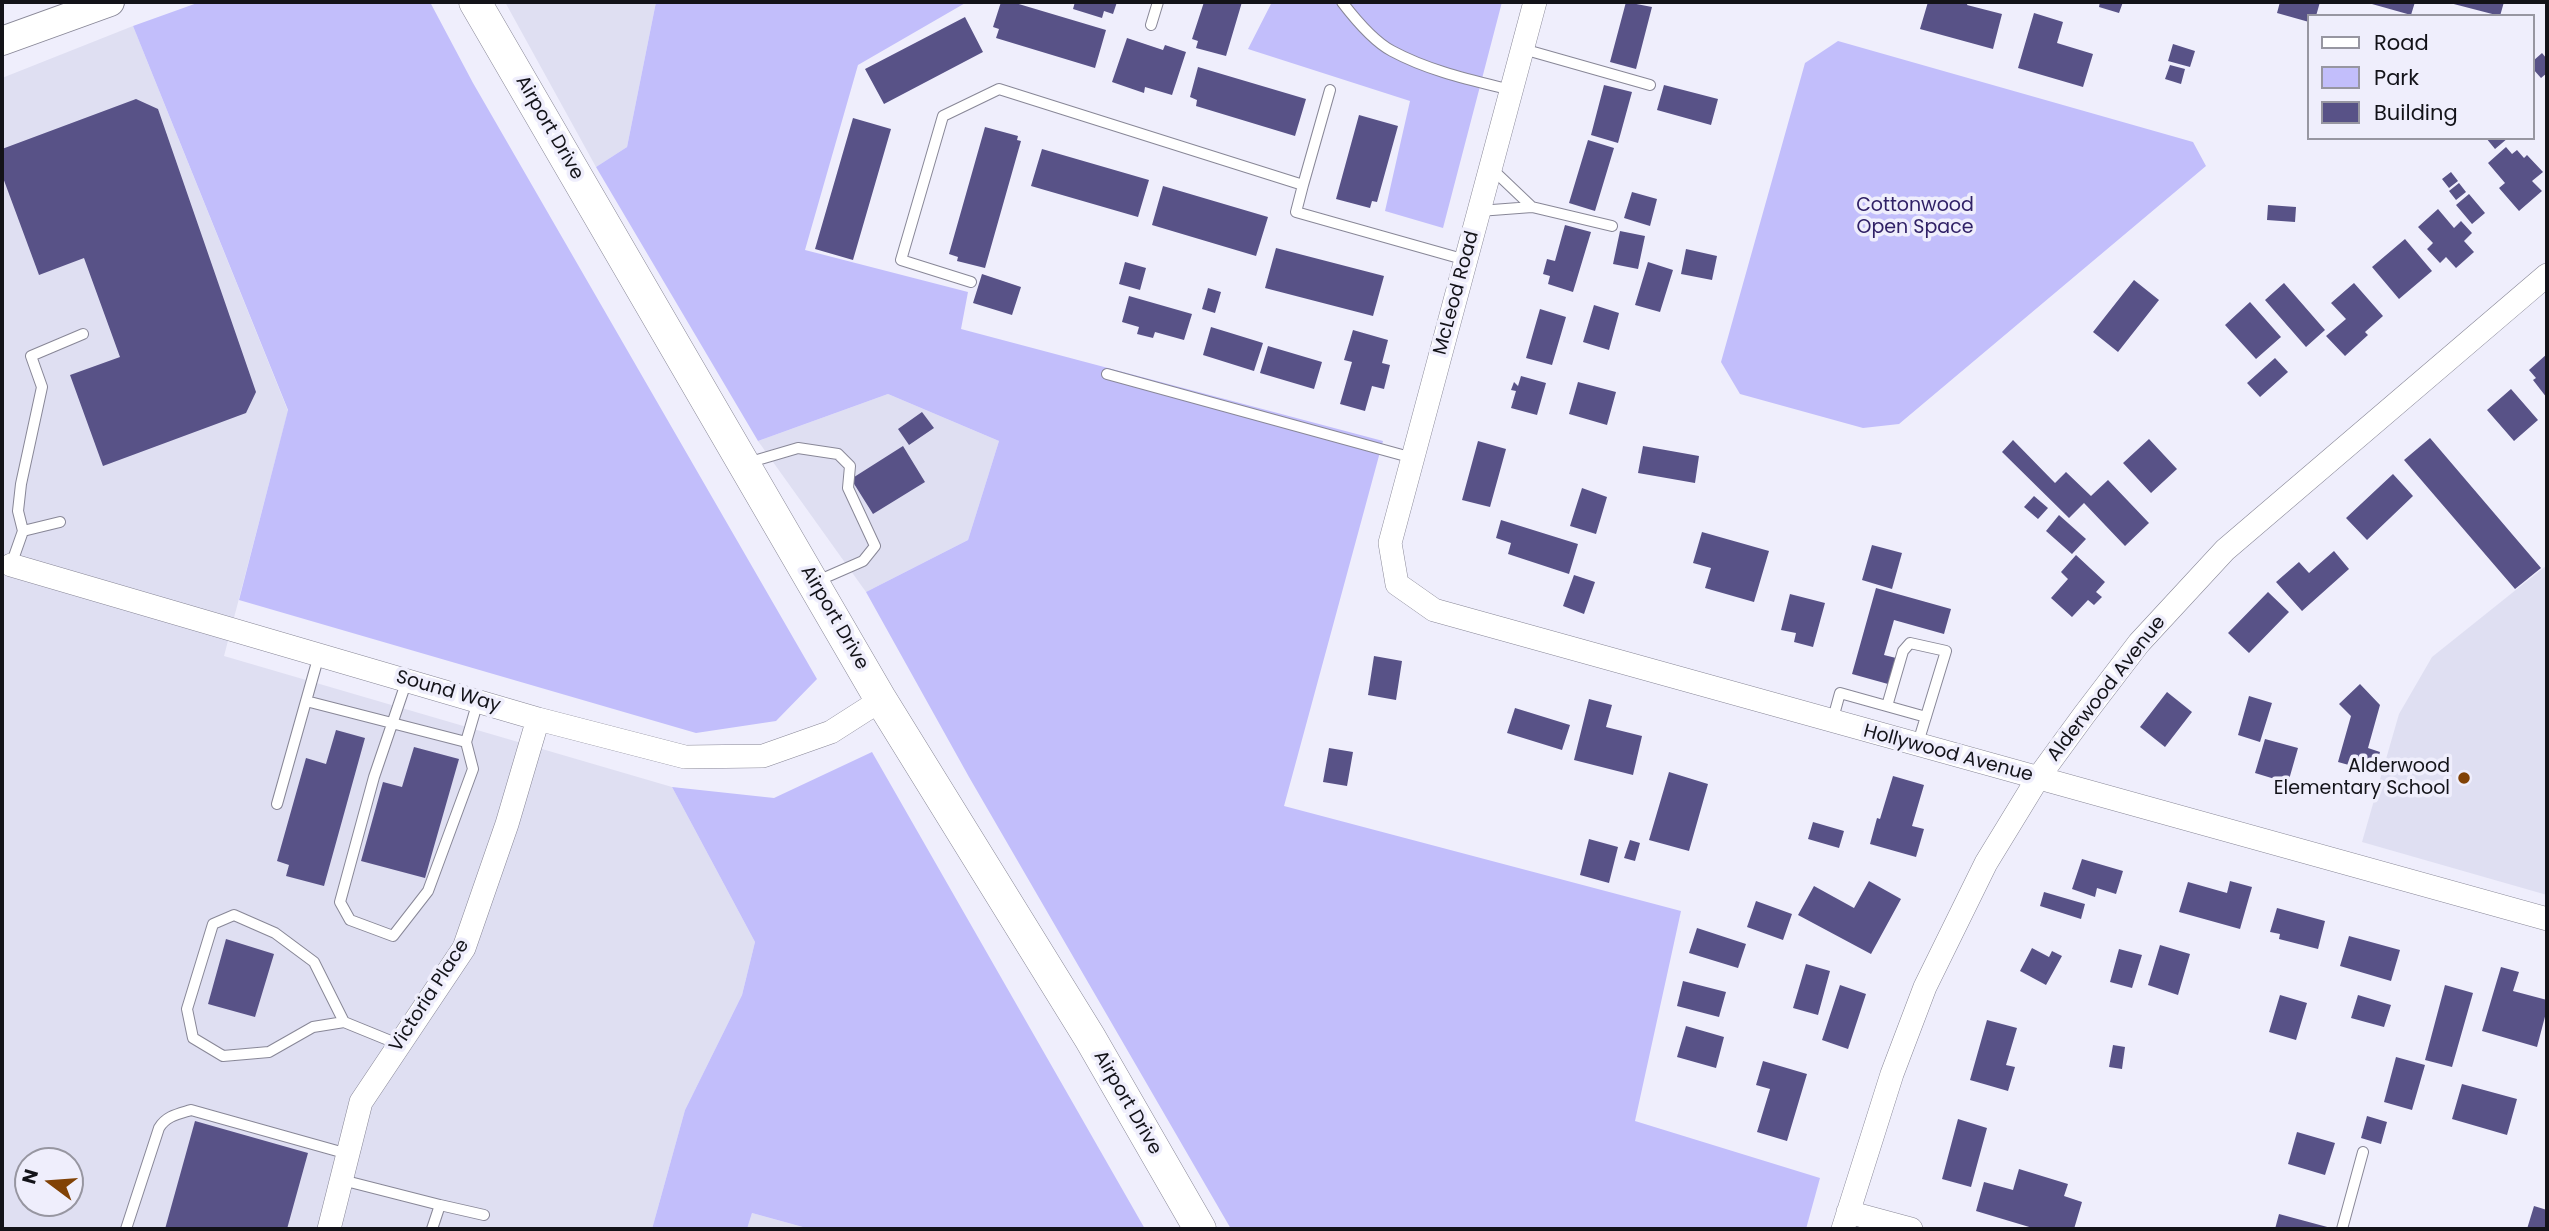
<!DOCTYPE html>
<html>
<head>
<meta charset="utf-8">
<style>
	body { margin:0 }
	#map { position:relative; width:2549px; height:1231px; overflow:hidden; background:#efeefc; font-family:Poppins,sans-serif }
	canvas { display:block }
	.frame { position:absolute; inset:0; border:4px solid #131319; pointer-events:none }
	.legend { position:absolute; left:2307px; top:14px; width:228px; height:126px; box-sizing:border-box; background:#efeefc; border:2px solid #9796a1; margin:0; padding:9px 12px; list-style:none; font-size:21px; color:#131319 }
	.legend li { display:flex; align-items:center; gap:14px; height:35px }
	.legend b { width:35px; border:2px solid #9796a1 }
	.north { position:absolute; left:14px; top:1147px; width:70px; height:70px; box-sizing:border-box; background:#efeefc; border:2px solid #9796a1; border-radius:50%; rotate:286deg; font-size:19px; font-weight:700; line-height:28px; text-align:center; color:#131319 }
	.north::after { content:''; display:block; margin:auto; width:24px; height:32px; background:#814206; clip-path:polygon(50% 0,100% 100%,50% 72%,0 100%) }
</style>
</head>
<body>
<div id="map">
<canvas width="2549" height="1231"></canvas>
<div class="frame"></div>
<ul class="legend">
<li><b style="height:9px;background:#fff"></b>Road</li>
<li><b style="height:19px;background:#c2befb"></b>Park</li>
<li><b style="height:19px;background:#585287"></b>Building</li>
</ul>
<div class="north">N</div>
</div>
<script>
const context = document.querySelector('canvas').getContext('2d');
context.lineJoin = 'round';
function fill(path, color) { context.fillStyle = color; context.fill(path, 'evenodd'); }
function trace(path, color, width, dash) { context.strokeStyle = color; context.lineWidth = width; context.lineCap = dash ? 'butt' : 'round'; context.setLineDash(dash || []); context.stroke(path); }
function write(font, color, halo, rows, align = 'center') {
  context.font = font + ' Poppins,sans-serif'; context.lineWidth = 7; context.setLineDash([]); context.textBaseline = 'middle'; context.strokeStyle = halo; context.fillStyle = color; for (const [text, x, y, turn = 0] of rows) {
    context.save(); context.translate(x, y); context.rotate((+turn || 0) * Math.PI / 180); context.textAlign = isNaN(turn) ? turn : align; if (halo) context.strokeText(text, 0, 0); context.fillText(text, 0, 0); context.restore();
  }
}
fill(new Path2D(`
	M505 2H656L627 147 596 167Z
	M133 26 288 411 224 656 672 787 755 942 742 995 685 1110 652 1229H2V78ZM28 1161H70V1203H28Z
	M888 394 999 441 968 540 866 592 758 441Z
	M2547 565V895L2362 842 2399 714 2432 657Z
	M752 1213 810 1229H747Z`), '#dfdff2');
fill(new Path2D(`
	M200 2H430L473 83 817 679 776 721 696 733 239 600 288 410 133 26Z
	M656 2H967L858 65 805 250 968 292 961 329 1383 441 1284 806 1681 911 1635 1121 1820 1178 1806 1229H1231L969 777 866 592 968 540 999 441 888 394 758 441 596 167 627 147Z
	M1272 2H1502L1443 228 1385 211 1410 101 1248 49Z
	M1838 41 2193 142 2206 166 1899 424 1863 428 1740 394 1721 362 1805 63Z
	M872 752 1145 1229H810L752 1213 747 1229H652L685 1110 742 995 755 942 672 787 774 798Z`), '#c2befb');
fill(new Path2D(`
	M1001 2H1012L1106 30 1095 68 996 38 999 29 993 27Z
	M1075 2H1117L1113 14 1104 11 1102 18 1073 9Z
	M1204 2H1242L1226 56 1196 48 1198 41 1192 39Z
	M1626 2 1652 7 1636 69 1610 62Z
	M1928 2H1968L1967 5 2002 14 1993 49 1920 29Z
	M2100 2H2123L2119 13 2099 7Z
	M2280 2H2320L2316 16H2309V22L2277 13Z
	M2372 2H2415L2411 15 2372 4Z
	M2446 2H2504L2500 16Z
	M2034 13 2063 22 2057 43 2093 54 2083 87 2018 68Z
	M965 17 983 52 884 104 865 69Z
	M1127 38 1163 50 1165 45 1186 52 1172 95 1145 87 1144 93 1112 82Z
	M2173 44 2195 51 2190 67 2168 61Z
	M2542 53 2547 59V73L2541 78 2533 69V61Z
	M2170 65 2185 69 2181 84 2165 79Z
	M1198 67 1306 99 1295 136 1196 106 1197 100 1190 97Z
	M1604 85 1632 92 1618 143 1591 135Z
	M1664 85 1718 99 1711 125 1657 110Z
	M136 99 158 109 256 392 246 413 103 466 70 375 120 357 84 258 39 275 2 175V149Z
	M1359 115 1398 126 1377 202 1372 201 1370 208 1336 199Z
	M853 118 891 129 853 260 815 249Z
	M985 127 1018 136 1017 140 1021 141 985 268 957 261 958 257 949 254Z
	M2486 138H2508L2495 149Z
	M1588 140 1614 148 1595 211 1569 203Z
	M2506 147 2512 154 2517 150 2524 158 2527 155 2543 172 2532 181 2542 191 2519 211 2499 188 2505 183 2488 163Z
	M1042 149 1149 180 1138 217 1031 186Z
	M2451 172 2458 181 2449 188 2442 179Z
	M2459 183 2466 192 2456 200 2449 191Z
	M1163 186 1268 217 1256 256 1152 225Z
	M1632 192 1657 199 1650 226 1624 218Z
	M2469 194 2485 213 2472 224 2456 205Z
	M2268 205 2296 207 2295 222 2267 220Z
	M2438 209 2454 228 2461 221 2472 233 2464 241 2474 252 2456 268 2446 257 2440 263 2427 249 2433 243 2418 227Z
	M1565 225 1591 232 1573 292 1548 284 1550 276 1543 274 1547 259 1555 261Z
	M1620 231 1645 236 1638 269 1613 264Z
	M2405 239 2432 271 2399 299 2372 267Z
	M1276 248 1384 276 1373 316 1265 288Z
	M1686 249 1717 256 1712 280 1681 274Z
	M1125 262 1146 268 1140 290 1119 284Z
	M1648 262 1673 270 1660 312 1635 305Z
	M982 274 1021 287 1012 315 973 303Z
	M2134 280 2159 300 2118 352 2093 332Z
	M2284 283 2325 330 2306 347 2265 300Z
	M2354 283 2383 316 2365 332 2368 335 2345 356 2326 336 2346 319 2331 303Z
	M1208 288 1221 292 1215 313 1202 309Z
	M1129 296 1192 314 1184 340 1155 332 1153 338 1137 334 1139 327 1122 322Z
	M2250 302 2281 337 2256 359 2225 325Z
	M1594 305 1619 313 1609 350 1583 342Z
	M1540 309 1566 317 1552 365 1526 358Z
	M1211 327 1263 343 1254 371 1203 355Z
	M1353 330 1388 340 1382 363 1390 365 1384 389 1372 386 1365 411 1340 404 1352 362 1344 360Z
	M1268 346 1322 362 1314 389 1260 373Z
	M2547 354V398L2533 380 2536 378 2529 370Z
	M2275 358 2288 372 2260 397 2247 383Z
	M1521 376 1546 383 1537 415 1511 408 1516 391 1511 390 1514 382 1518 386Z
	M1578 382 1616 392 1607 425 1569 414Z
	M2511 389 2538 420 2514 441 2487 410Z
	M922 412 934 428 909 445 898 429Z
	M2430 438 2541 568 2515 589 2404 460Z
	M2149 439 2177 469 2151 493 2123 463Z
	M2013 440 2055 483 2066 472 2091 496 2108 480 2149 523 2125 546 2084 503 2069 518 2002 452Z
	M1478 441 1506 449 1490 507 1462 500Z
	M903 446 925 482 873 514 851 479Z
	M1643 446 1699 456 1695 483 1638 473Z
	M2393 474 2413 496 2367 540 2346 518Z
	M1582 488 1607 497 1596 534 1570 526Z
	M2034 496 2048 508 2038 519 2024 507Z
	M2059 515 2086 539 2072 554 2046 531Z
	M1501 520 1578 544 1569 574 1508 554 1511 543 1496 538Z
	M1702 532 1769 551 1754 602 1705 588 1711 568 1693 563Z
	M1872 545 1902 553 1892 589 1862 580Z
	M2334 551 2349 569 2302 611 2276 582 2299 562 2309 573Z
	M2076 555 2105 582 2096 592 2102 597 2094 605 2088 600 2072 617 2051 598 2068 579 2061 572Z
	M1574 575 1595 582 1584 614 1563 606Z
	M1876 588 1951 609 1944 634 1894 620 1884 655 1896 658 1888 684 1852 674Z
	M2268 592 2289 612 2249 653 2228 633Z
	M1790 594 1825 603 1813 647 1794 642 1796 633 1781 630Z
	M1374 656 1402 661 1396 700 1368 695Z
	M2360 684 2380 705 2368 748 2380 752 2374 772 2338 762 2351 716 2339 704Z
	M2167 692 2192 712 2165 747 2140 727Z
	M2249 696 2272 703 2260 742 2238 735Z
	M1589 699 1612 705 1606 727 1642 736 1633 775 1574 760Z
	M1515 708 1570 725 1562 750 1507 733Z
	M336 730 365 738 324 886 286 876 289 865 277 861 306 758 326 764Z
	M2265 739 2298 748 2288 783 2255 773Z
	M414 747 459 759 425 878 361 861 383 782 402 787Z
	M1329 748 1353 752 1347 786 1323 782Z
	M1669 772 1708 784 1689 851 1649 840Z
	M1893 776 1924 785 1912 826 1924 829 1916 857 1870 844 1877 818 1880 819Z
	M1813 822 1844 831 1839 848 1808 839Z
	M1589 839 1618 847 1609 883 1580 875Z
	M1630 840 1640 843 1635 861 1624 858Z
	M2082 859 2123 871 2116 894 2097 888 2095 897 2072 889Z
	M1869 881 1901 899 1871 954 1798 915 1814 886 1854 908Z
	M2230 881 2252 887 2240 929 2179 912 2188 882 2227 893Z
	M2044 892 2085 904 2081 919 2040 906Z
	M1756 901 1792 914 1783 940 1747 927Z
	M2277 908 2325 921 2318 949 2279 939 2280 934 2270 932Z
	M1697 928 1746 944 1738 968 1689 953Z
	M2349 936 2400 950 2391 981 2340 966Z
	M226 939 274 954 255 1017 208 1004Z
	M2160 945 2190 954 2178 995 2148 985Z
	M2032 948 2049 957 2052 951 2062 956 2046 985 2020 971Z
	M2119 949 2142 955 2132 988 2110 982Z
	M1806 964 1830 971 1818 1015 1793 1008Z
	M2501 967 2519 972 2513 991 2547 1000V1009L2537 1047 2482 1031Z
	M1683 981 1726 992 1719 1017 1677 1006Z
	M1840 985 1866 994 1848 1049 1822 1040Z
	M2445 985 2473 993 2452 1067 2425 1060Z
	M2280 995 2307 1003 2296 1040 2269 1032Z
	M2358 995 2391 1005 2384 1027 2351 1018Z
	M1987 1020 2017 1028 2006 1065 2015 1067 2008 1091 1970 1080Z
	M1686 1026 1724 1037 1716 1068 1677 1057Z
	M2113 1045 2125 1047 2122 1069 2109 1067Z
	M2396 1057 2425 1065 2412 1110 2384 1102Z
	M1763 1061 1807 1074 1787 1141 1757 1132 1770 1089 1756 1085Z
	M2462 1084 2517 1099 2507 1135 2452 1119Z
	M2367 1116 2387 1122 2381 1144 2361 1138Z
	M1958 1119 1987 1128 1971 1187 1942 1179Z
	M195 1121 308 1153 287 1229H165Z
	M2297 1132 2335 1143 2325 1175 2288 1164Z
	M2019 1169 2068 1184 2064 1196 2082 1202 2074 1229H2036L1976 1211 1984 1182 2013 1190Z
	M2534 1206 2547 1210V1229H2527Z
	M2279 1214 2331 1228V1229H2275Z`), '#585287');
const service = new Path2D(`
	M1342 2C1355 19 1373 41 1392 51 1429 71 1471 80 1511 90
	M1151 25 1158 2
	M1523 49 1650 85
	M1303 185 1330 90
	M1532 207 1612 226
	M1479 211 1532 207 1491 168
	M971 282 901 260 943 116 999 89 1303 185 1296 212 1466 260
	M1107 374 1413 458
	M747 463 798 448 838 454 850 466 848 488 875 546 863 561 815 582
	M23 531 18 511 21 484 42 387 31 356 83 334
	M8 564 11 565 23 531 60 522
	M407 680 374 777 340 902 350 920 393 936 428 891 473 769 466 742 478 701
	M306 701 466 742
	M1887 706 1903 651 1910 643 1946 651 1917 746
	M1832 722 1840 693 1926 717
	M277 804 319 655
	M344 1022 313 1027 269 1052 223 1056 193 1038 187 1009 213 924 234 915 275 933 314 962 344 1022 398 1044
	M342 1180 440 1205
	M126 1229 159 1128C166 1116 178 1114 191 1110L348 1154
	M432 1229 440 1205 484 1215
	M2342 1229 2363 1152`);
const minor = new Path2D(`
	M1535 2 1390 543 1397 584 1434 610 2547 919
	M11 565 538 719 685 757 763 756 831 732 881 700
	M1848 1212 1911 1229
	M329 1229 361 1102 464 948 507 824 538 719
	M1843 1229 1892 1074 1925 987 1986 863 2038 778 2084 715 2139 643 2225 550 2547 275`);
const tertiary = new Path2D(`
	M2 41 110 2`);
const secondary = new Path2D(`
	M475 2 881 700 1090 1038 1200 1229`);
trace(service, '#888797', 12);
trace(minor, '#888797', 24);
trace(tertiary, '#888797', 30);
trace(secondary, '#888797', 33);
trace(service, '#fff', 10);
trace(minor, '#fff', 23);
trace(tertiary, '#fff', 28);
trace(secondary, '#fff', 32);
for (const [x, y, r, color] of [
	[2464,778,7,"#814206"]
]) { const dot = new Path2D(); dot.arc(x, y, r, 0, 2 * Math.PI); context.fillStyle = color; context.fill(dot); trace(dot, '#efeefc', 2.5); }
write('19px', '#131319', '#efeefc', [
	["Airport Drive",549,128,60],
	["McLeod Road",1457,293,-75],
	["Airport Drive",834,618,60],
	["Alderwood Avenue",2107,689,-52],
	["Sound Way",448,692,16],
	["Hollywood Avenue",1948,754,15],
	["Victoria Place",430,996,-57],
	["Airport Drive",1127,1103,60]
]);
write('19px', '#302166', '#efeefc', [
	["Cottonwood",1915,206],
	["Open Space",1915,228]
]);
write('19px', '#131319', '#efeefc', [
	["Alderwood",2450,767],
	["Elementary School",2450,789]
], 'right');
</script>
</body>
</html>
